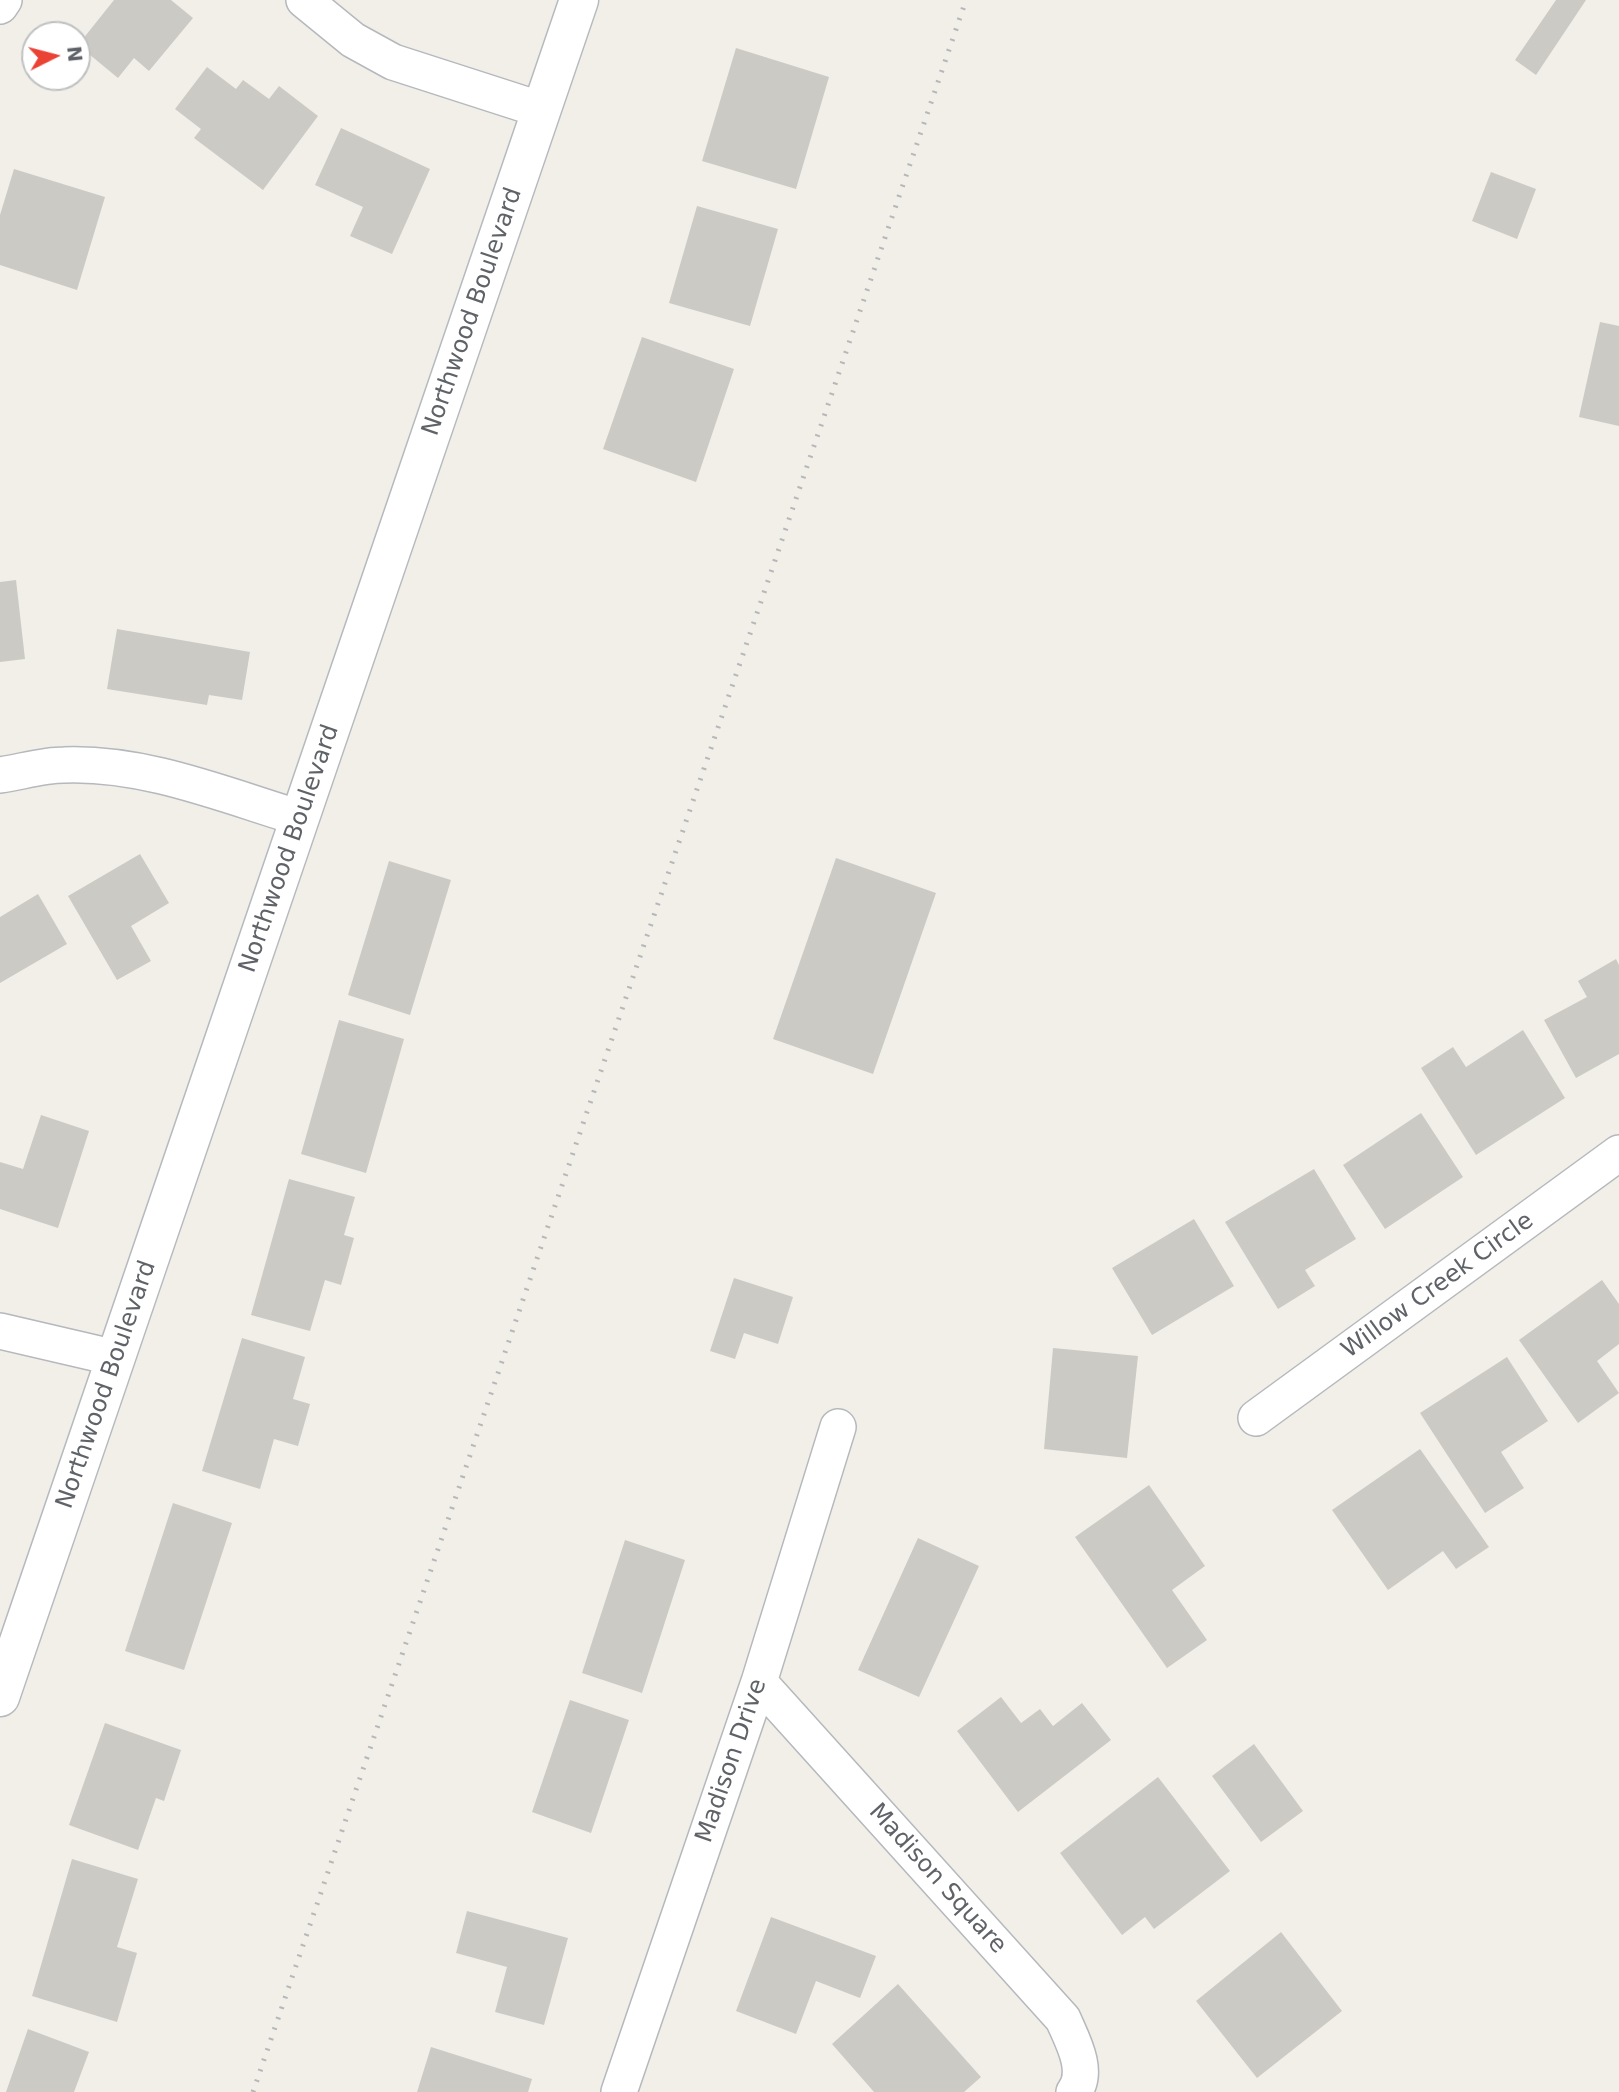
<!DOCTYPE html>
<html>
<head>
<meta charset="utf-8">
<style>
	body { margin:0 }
	#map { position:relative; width:1619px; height:2092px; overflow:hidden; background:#f1efe8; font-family:"DejaVu Sans",sans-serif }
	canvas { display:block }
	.north { position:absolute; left:21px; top:21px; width:70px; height:70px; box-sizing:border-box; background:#fff; border:2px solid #bfc1c3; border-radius:50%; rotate:84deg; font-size:19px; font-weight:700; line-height:28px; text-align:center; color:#5f6368 }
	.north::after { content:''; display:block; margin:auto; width:24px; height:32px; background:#ea4335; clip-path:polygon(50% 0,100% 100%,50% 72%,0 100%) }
</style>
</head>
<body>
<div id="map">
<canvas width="1619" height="2092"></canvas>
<div class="north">N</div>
</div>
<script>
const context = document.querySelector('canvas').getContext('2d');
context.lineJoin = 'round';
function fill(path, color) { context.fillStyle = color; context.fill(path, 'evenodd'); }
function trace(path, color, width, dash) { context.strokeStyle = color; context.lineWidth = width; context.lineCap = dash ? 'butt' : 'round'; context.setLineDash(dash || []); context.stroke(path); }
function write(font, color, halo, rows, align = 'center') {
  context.font = font + ' "DejaVu Sans",sans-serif'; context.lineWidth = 6; context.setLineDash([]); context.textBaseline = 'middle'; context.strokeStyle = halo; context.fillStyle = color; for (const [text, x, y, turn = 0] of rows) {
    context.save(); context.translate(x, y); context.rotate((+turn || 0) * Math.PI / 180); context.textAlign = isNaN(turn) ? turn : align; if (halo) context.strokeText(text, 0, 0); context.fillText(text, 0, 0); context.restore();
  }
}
fill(new Path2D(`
	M114 0H171L193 18 149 71 134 58 118 78 78 45Z
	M1556 0H1586L1536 75 1515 60Z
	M736 48 829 77 796 189 702 161Z
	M207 67 236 89 243 80 269 99 279 86 318 116 263 190 194 138 201 129 175 109Z
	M341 128 430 169 392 254 350 236 363 207 315 185Z
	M14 169 105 197 77 290 0 265V215Z
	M1491 172 1536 189 1517 239 1472 221Z
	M697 206 778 229 750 326 669 303Z
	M1600 322 1619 326V426L1579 417Z
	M642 337 734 369 696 482 603 449Z
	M16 580 25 659 0 662V582Z
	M117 629 250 652 242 700 209 695 207 705 107 689Z
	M140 854 169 903 131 926 151 961 117 980 68 896Z
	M836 858 936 893 873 1074 773 1039Z
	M389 861 451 880 410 1015 348 995Z
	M38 894 67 944 0 983V917Z
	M1616 959 1619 965V1054L1576 1078 1544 1020 1587 997 1578 981Z
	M339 1020 404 1039 366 1173 301 1154Z
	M1523 1030 1565 1098 1476 1155 1421 1068 1453 1047 1466 1067Z
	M1421 1113 1463 1177 1385 1229 1343 1165Z
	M41 1115 89 1131 58 1228 0 1209V1162L23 1169Z
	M1314 1169 1356 1239 1305 1270 1315 1286 1278 1309 1225 1222Z
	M289 1179 355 1197 344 1235 354 1238 341 1285 325 1280 310 1331 251 1315Z
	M1194 1219 1234 1286 1152 1335 1112 1268Z
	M734 1278 793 1297 778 1344 744 1333 735 1359 710 1351Z
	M1602 1280 1619 1304V1344L1597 1361 1619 1393 1578 1423 1519 1340Z
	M242 1338 305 1357 293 1399 310 1404 298 1446 274 1439 260 1489 202 1471Z
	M1053 1348 1138 1356 1127 1458 1044 1449Z
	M1507 1357 1548 1421 1501 1452 1524 1488 1485 1513 1420 1413Z
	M1420 1449 1489 1547 1456 1569 1443 1551 1388 1590 1332 1510Z
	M1149 1485 1205 1566 1172 1590 1207 1640 1167 1668 1075 1537Z
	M173 1503 232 1523 184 1670 125 1651Z
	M918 1538 979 1566 919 1697 858 1670Z
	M625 1540 685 1560 642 1693 582 1673Z
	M1001 1697 1021 1723 1040 1709 1053 1726 1082 1703 1111 1740 1018 1812 957 1731Z
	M570 1700 629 1720 591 1833 532 1812Z
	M105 1723 181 1750 164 1801 156 1798 138 1850 69 1825Z
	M1254 1744 1303 1811 1261 1842 1212 1776Z
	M1158 1777 1230 1871 1154 1929 1145 1917 1122 1935 1060 1853Z
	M72 1859 138 1879 117 1947 137 1953 117 2022 32 1996Z
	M467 1911 568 1938 544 2025 495 2012 507 1967 456 1953Z
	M771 1917 876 1956 860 1998 816 1981 796 2034 736 2011Z
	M1281 1932 1342 2011 1257 2078 1196 2001Z
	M898 1984 981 2077 964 2092H874L832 2044Z
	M28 2029 89 2052 74 2092H6Z
	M431 2047 532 2079 528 2092H417Z`), '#cccac5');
const street = new Path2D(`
	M304 0 353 40 393 62 542 110
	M0 6 4 0
	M0 775C21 772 43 765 64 765 145 762 224 795 300 818
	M0 1331 116 1358
	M1256 1418 1619 1153
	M759 1682 1063 2019C1072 2040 1090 2071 1074 2092
	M619 2092 759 1682 838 1427`);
const secondary = new Path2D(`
	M0 1697 579 0`);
trace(street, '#b5b8bc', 38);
trace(secondary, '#b6babf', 41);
trace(street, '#fff', 35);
trace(secondary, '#fff', 38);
trace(new Path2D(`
	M253 2092 966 0`), '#b6b7b8', 5, [2, 9]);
write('24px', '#5f6368', '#fff', [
	["Northwood Boulevard",473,312,-71],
	["Northwood Boulevard",290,849,-71],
	["Willow Creek Circle",1438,1286,-36],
	["Northwood Boulevard",107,1385,-71],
	["Madison Drive",732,1761,-71],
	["Madison Square",937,1879,48]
]);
</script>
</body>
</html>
